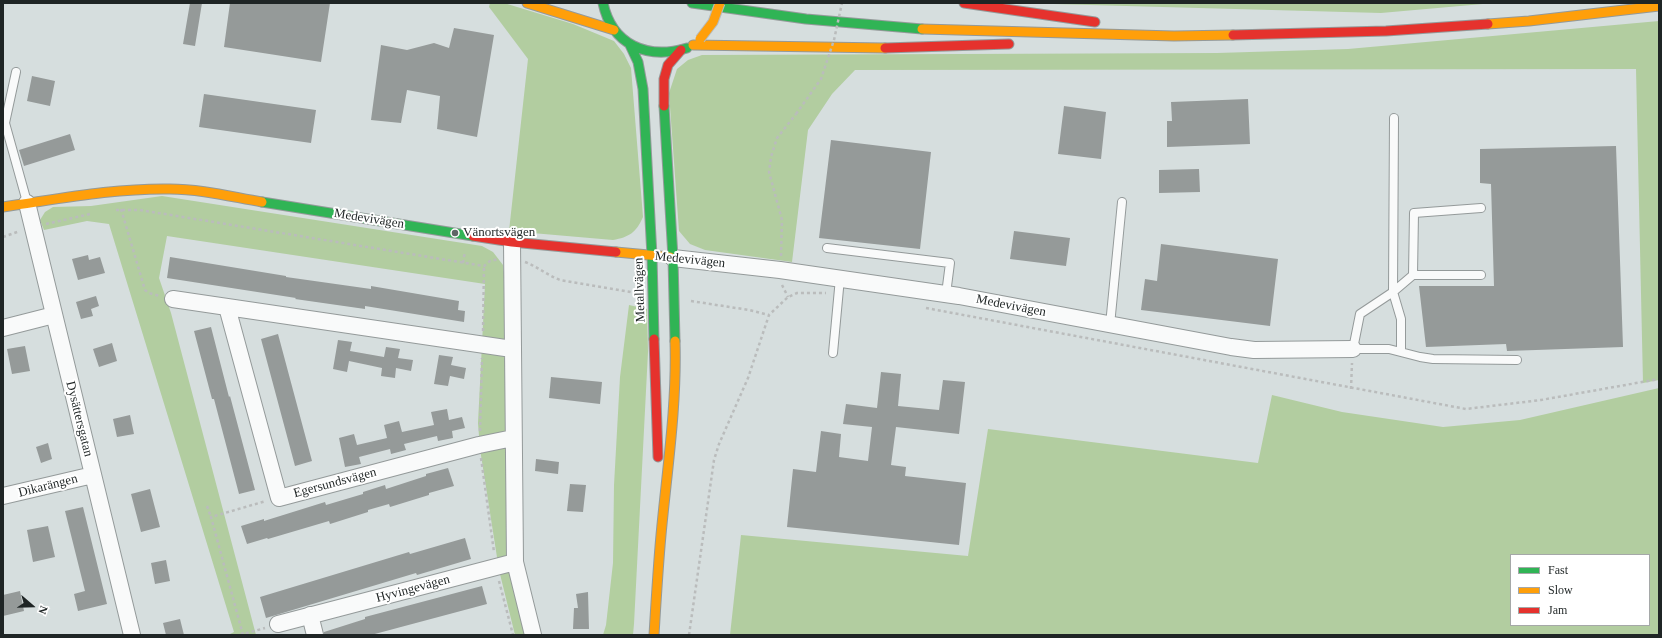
<!DOCTYPE html>
<html>
<head>
<meta charset="utf-8">
<style>
	body { margin:0 }
	#map { position:relative; width:1662px; height:638px; overflow:hidden; background:#d6dede; font-family:"Times New Roman",serif }
	canvas { display:block }
	.frame { position:absolute; inset:0; border:4px solid #1f2525; pointer-events:none }
	.legend { position:absolute; left:1510px; top:554px; width:140px; height:72px; box-sizing:border-box; background:#fff; border:1px solid #a5a8a8; margin:0; padding:5px 7px; list-style:none; font-size:12px; color:#1f2525 }
	.legend li { display:flex; align-items:center; gap:8px; height:20px }
	.legend b { width:20px; border:1px solid #a5a8a8 }
	.north { position:absolute; left:12px; top:586px; width:40px; height:40px; -webkit-text-stroke:3px #fff; paint-order:stroke; rotate:110deg; font-size:11px; font-weight:700; line-height:16px; text-align:center; color:#1f2525 }
	.north::after { content:''; display:block; margin:auto; width:14px; height:18px; background:#1f2525; clip-path:polygon(50% 0,100% 100%,50% 72%,0 100%) }
</style>
</head>
<body>
<div id="map">
<canvas width="1662" height="638"></canvas>
<div class="frame"></div>
<ul class="legend">
<li><b style="height:5px;background:#30b455"></b>Fast</li>
<li><b style="height:5px;background:#ff9f0a"></b>Slow</li>
<li><b style="height:5px;background:#e5322d"></b>Jam</li>
</ul>
<div class="north">N</div>
</div>
<script>
const context = document.querySelector('canvas').getContext('2d');
context.lineJoin = 'round';
function fill(path, color) { context.fillStyle = color; context.fill(path, 'evenodd'); }
function trace(path, color, width, dash) { context.strokeStyle = color; context.lineWidth = width; context.lineCap = dash ? 'butt' : 'round'; context.setLineDash(dash || []); context.stroke(path); }
function write(font, color, halo, rows, align = 'center') {
  context.font = font + ' "Times New Roman",serif'; context.lineWidth = 4; context.setLineDash([]); context.textBaseline = 'middle'; context.strokeStyle = halo; context.fillStyle = color; for (const [text, x, y, turn = 0] of rows) {
    context.save(); context.translate(x, y); context.rotate((+turn || 0) * Math.PI / 180); context.textAlign = isNaN(turn) ? turn : align; if (halo) context.strokeText(text, 0, 0); context.fillText(text, 0, 0); context.restore();
  }
}
fill(new Path2D(`
	M490 3H504L573 24 614 41 624 54 631 68 643 217C636 233 629 237 613 240L509 231 528 59 489 7Z
	M1017 3H1494L1381 13Z
	M1659 21V380L1643 383 1636 69 855 70 832 94 808 130 792 262 705 250 690 244 679 231 669 93 677 69 688 60 702 55 1217 53 1348 49Z
	M162 196 482 246 493 252 503 265 514 352 521 563 538 635H515L499 570 480 449 478 423 485 284 167 236 159 278 171 313 256 635H228L234 632 109 224 87 221 44 230 40 220 45 212 53 207 91 206Z
	M1659 388V635H730L741 535 968 556 988 429 1258 463 1272 395 1342 412 1443 427 1520 420ZM1511 555H1649V625H1511Z`), '#b2cda0');
fill(new Path2D(`
	M629 305 647 309 648 352 634 624 633 635H603L606 625 613 563 614 485 620 377Z`), '#b3cfa0');
fill(new Path2D(`
	M190 3H202L195 46 183 44Z
	M230 3H330L321 62 224 47Z
	M454 28 494 35 477 137 437 129 440 96 407 90 401 123 371 120 381 45 407 50 434 43 449 48Z
	M32 76 55 81 50 106 27 101Z
	M204 94 316 110 311 143 199 127Z
	M1248 99 1250 144 1167 147V121H1172L1171 102Z
	M1064 106 1106 112 1101 159 1058 154Z
	M70 134 75 150 24 166 19 150Z
	M831 140 931 152 920 249 819 238Z
	M1616 146 1623 347 1507 351 1506 344 1426 347 1419 286H1494L1491 184 1480 183V149Z
	M1199 169 1200 192 1159 193V170Z
	M1014 231 1070 238 1066 266 1010 259Z
	M1161 244 1278 259 1270 326 1141 310 1145 279 1157 281Z
	M88 255 89 260 100 257 105 273 78 280 72 259Z
	M170 257 286 276V277L371 289V286L459 301 458 310 465 311 464 322 365 306V309L295 299 296 298 167 278Z
	M96 296 99 306 91 309 93 316 81 319 76 302Z
	M211 327 229 397 230 396 255 490 239 494 214 399H212L194 331Z
	M278 334 312 461 295 466 261 339Z
	M338 340 352 342 350 351 384 357 386 347 400 349 398 358 413 360 411 371 396 368 395 378 381 376 382 368 349 361 347 372 333 369Z
	M112 343 117 361 99 367 93 349Z
	M25 346 30 371 12 374 7 349Z
	M439 355 453 357 451 365 466 368 464 379 450 376 448 386 434 384Z
	M881 372 901 374 898 406 939 410 943 380 965 382 959 434 896 427 891 465 906 467 905 476 966 483 959 545 787 527 793 469 816 472 821 431 841 434 839 457 868 461 872 427 843 424 846 404 877 408Z
	M551 377 602 382 600 404 549 398Z
	M447 409 449 420 462 417 465 428 452 431 453 438 438 441 437 436 404 444 406 450 391 454 390 449 359 457 361 464 345 467 339 438 354 434 357 445 387 438 384 425 399 421 402 432 434 425 431 412Z
	M130 415 134 434 117 437 113 419Z
	M48 443 52 459 41 463 36 447Z
	M536 459 559 462 558 474 535 471Z
	M448 468 454 486 429 493V495L390 507 389 504 368 510V512L330 524 329 521 268 539 267 538 247 544 241 526 264 519V521L325 502 326 505 363 494V492L385 485 386 489 426 476V474Z
	M570 484 586 485 583 512 567 511Z
	M150 489 160 527 141 532 131 494Z
	M83 507 107 604 78 611 74 594 85 591 65 511Z
	M48 526 55 557 33 562 27 530Z
	M465 538 471 559 417 575 416 573 266 618 260 597 409 552 410 554Z
	M166 560 170 581 155 584 151 563Z
	M482 586 487 604 371 635H324V632L365 619V617Z
	M20 591 24 611 3 616V595Z
	M588 592 589 629H573L574 608H578L576 594Z
	M180 619 184 635H166L163 623Z`), '#959a99');
const lane = new Path2D(`
	M16 72 5 123 27 202
	M1394 118 1393 292 1401 319V352
	M827 248 950 263 946 294
	M1413 275 1414 213 1481 208
	M1481 275H1413L1393 292 1360 314 1353 349H1389L1420 357 1433 359 1517 360
	M1110 325 1122 202
	M833 353 840 278`);
const street = new Path2D(`
	M27 203 132 635
	M512 242 515 562 533 635
	M673 258 780 270 959 296 1231 347 1254 350 1353 349
	M173 299 512 349
	M227 307 279 498 479 445 513 438
	M3 328 54 315
	M3 496 93 475
	M310 615 315 635
	M278 624 515 562`);
const fast = new Path2D(`
	M603 3C612 45 647 60 687 48
	M692 3 806 19 922 29
	M630 45 638 62 643 89 652 256 654 339
	M664 106 673 258 675 341
	M262 202 473 236`);
const slow = new Path2D(`
	M527 3 614 30
	M1488 24 1529 21 1659 6
	M922 29 1174 36 1233 35
	M693 45 885 48
	M3 207C59 199 114 188 170 189 201 189 232 197 262 202
	M616 252 670 257
	M654 635C656 602 658 568 661 535 667 470 677 406 675 341`);
const jam = new Path2D(`
	M964 3 1095 22
	M1233 35 1386 31 1488 24
	M885 48 1009 44
	M664 106V79L668 65 681 50
	M473 236 512 242 616 252
	M654 339 658 457`);
trace(lane, '#949a9a', 10);
trace(street, '#949a9a', 18);
trace(fast, '#949a9a', 11);
trace(slow, '#949a9a', 11);
trace(jam, '#949a9a', 11);
trace(new Path2D(`
	M121 209 145 290 149 293 160 296
	M116 210H140L484 266 490 261 499 259
	M46 224 90 214
	M3 237 20 231
	M781 256 782 220 769 172 771 157 777 138 796 114
	M525 262C538 267 547 275 560 280L637 293
	M463 263 465 251
	M782 285 788 297
	M691 301 749 310 769 315
	M926 308 1466 409 1541 400 1659 379
	M483 331 484 266
	M1351 389 1352 363
	M480 431 482 358
	M481 458 494 552
	M207 506 211 517
	M499 581 513 635
	M240 635 265 628
	M243 635 211 517 266 501
	M689 635 714 460 719 444 748 378 769 315 788 297 797 293H826`), '#babcbc', 2.5, [3, 3]);
trace(lane, '#f9fafa', 8);
trace(street, '#f9fafa', 16);
trace(fast, '#30b455', 9);
trace(slow, '#ff9f0a', 9);
trace(jam, '#e5322d', 9);
const slowBridge = new Path2D(`
	M700 39 713 22 720 3`);
trace(slowBridge, '#b7bbbb', 11, []);
trace(new Path2D(`
	M796 114 821 79 834 40 842 3`), '#babcbc', 2.5, [3, 3]);
trace(slowBridge, '#ff9f0a', 9);
for (const [x, y, r, color] of [
	[455,233,4,"#5f6666"]
]) { const dot = new Path2D(); dot.arc(x, y, r, 0, 2 * Math.PI); context.fillStyle = color; context.fill(dot); trace(dot, '#fff', 1.5); }
write('13px', '#1f2525', '#fff', [
	["Medevivägen",369,219,9],
	["Medevivägen",690,260,6],
	["Metallvägen",640,290,-92],
	["Medevivägen",1011,306,11],
	["Dysättersgatan",79,419,76],
	["Egersundsvägen",335,483,-15],
	["Dikarängen",48,486,-14],
	["Hyvingevägen",413,589,-15]
]);
write('13px', '#1f2525', '#fff', [
	["Vänortsvägen",463,233]
], 'left');
</script>
</body>
</html>
